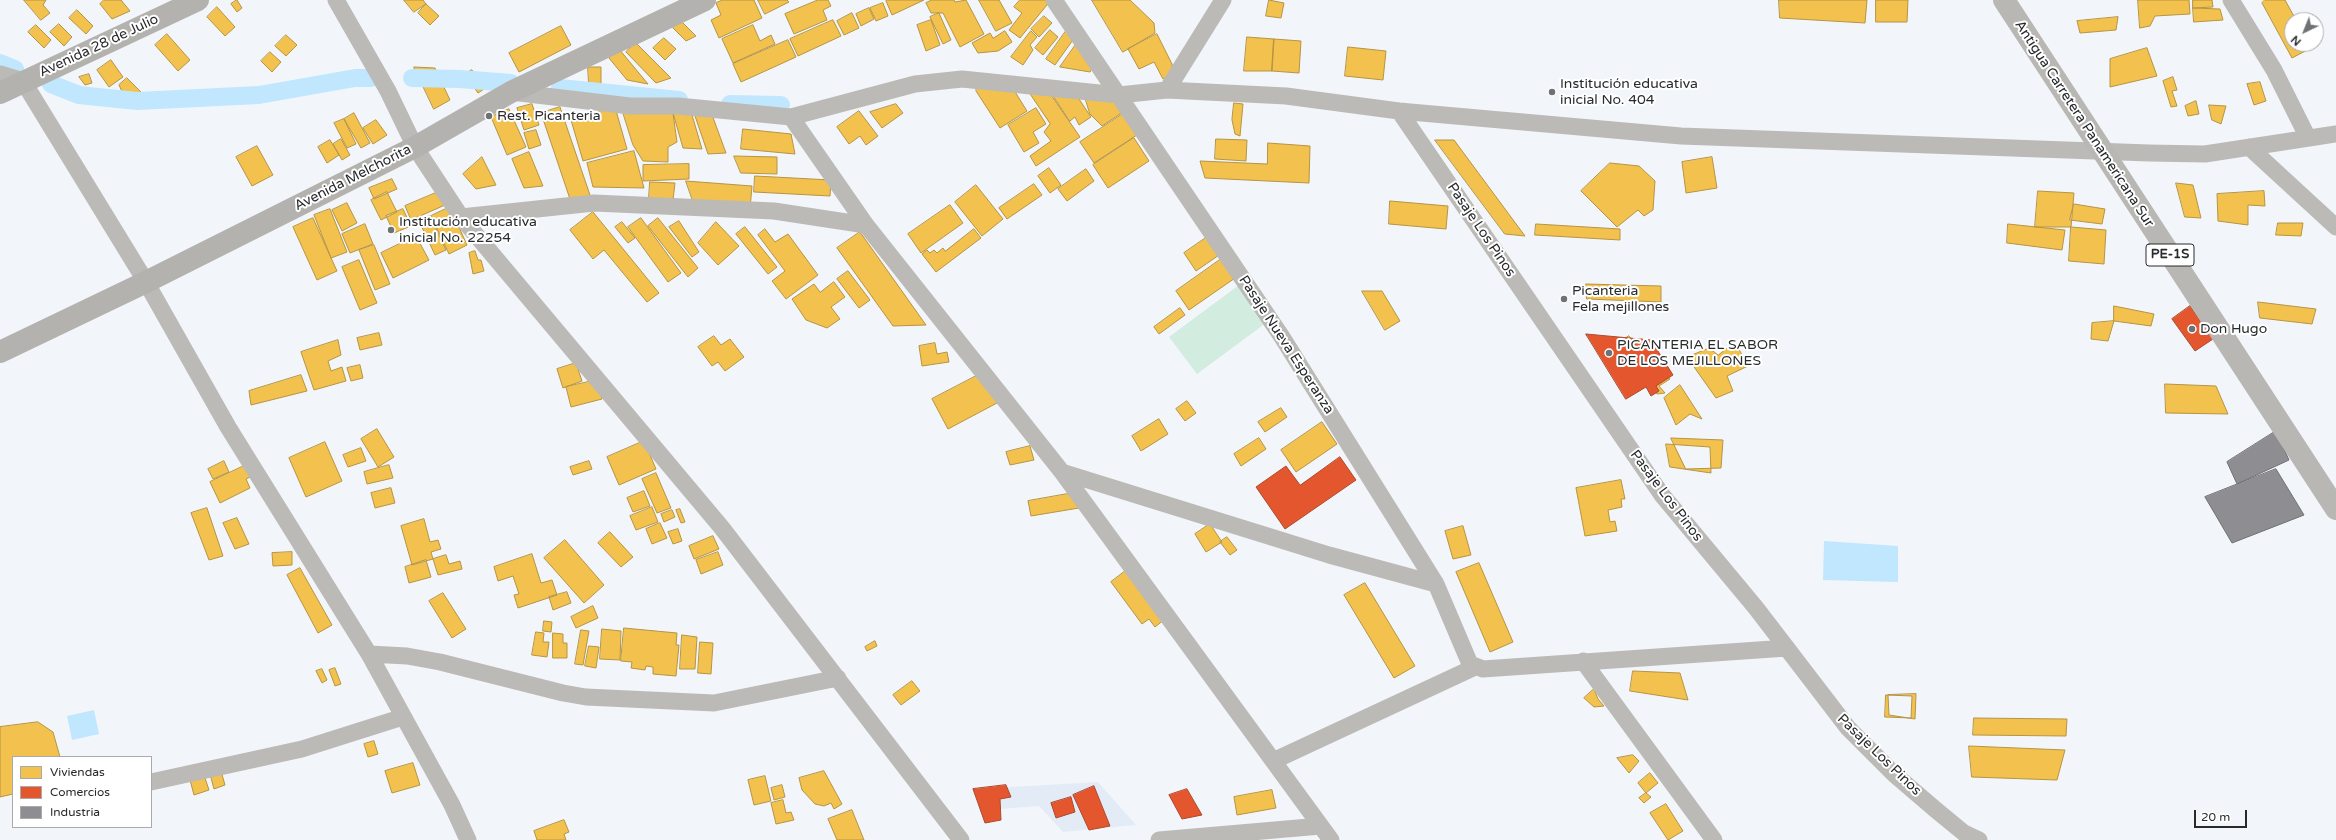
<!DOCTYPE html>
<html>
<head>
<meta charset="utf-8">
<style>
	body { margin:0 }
	#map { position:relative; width:2336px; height:840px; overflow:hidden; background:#f2f6fa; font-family:"Varela Round",sans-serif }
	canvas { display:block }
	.legend { position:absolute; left:12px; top:756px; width:140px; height:72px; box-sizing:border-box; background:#fff; border:1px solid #a9aaab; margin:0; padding:5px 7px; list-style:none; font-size:12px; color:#282b2e }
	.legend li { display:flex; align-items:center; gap:8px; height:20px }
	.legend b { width:20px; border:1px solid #a9aaab }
	.north { position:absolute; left:2284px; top:12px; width:40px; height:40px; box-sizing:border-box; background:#fff; border:1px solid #a9aaab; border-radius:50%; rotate:223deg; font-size:11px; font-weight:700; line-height:16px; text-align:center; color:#282b2e }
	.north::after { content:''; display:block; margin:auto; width:14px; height:18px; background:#6f7275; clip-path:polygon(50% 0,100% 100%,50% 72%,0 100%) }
	.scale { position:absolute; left:2194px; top:810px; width:53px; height:18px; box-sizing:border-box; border:2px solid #282b2e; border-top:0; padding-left:5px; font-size:12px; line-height:14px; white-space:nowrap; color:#282b2e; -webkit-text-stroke:3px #fff; paint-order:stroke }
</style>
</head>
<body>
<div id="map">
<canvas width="2336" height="840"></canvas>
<ul class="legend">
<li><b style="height:11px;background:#f2c14e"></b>Viviendas</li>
<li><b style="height:11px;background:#e4572e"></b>Comercios</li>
<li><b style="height:11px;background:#8d8d92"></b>Industria</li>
</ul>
<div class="north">N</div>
<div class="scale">20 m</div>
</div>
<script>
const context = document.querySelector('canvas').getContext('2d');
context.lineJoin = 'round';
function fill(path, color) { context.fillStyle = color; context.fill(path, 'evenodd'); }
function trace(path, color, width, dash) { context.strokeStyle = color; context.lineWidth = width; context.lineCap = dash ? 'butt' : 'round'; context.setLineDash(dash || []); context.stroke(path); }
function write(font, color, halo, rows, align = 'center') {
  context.font = font + ' "Varela Round",sans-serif'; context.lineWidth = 4; context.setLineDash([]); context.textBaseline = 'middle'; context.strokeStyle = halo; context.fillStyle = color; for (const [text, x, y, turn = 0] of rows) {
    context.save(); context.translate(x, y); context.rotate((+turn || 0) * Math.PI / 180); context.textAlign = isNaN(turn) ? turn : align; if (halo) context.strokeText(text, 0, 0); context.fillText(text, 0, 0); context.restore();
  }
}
fill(new Path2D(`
	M1098 782 1136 825 1063 832 1039 806 1000 809 1001 820 985 823 973 789Z`), '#e3ecf6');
fill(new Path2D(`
	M1243 282 1270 320 1197 374 1169 337Z`), '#d2ecdf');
fill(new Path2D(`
	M1824 541 1898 546V582L1823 580Z
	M94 710 99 734 72 740 67 716Z`), '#c0e7fe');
const homes = new Path2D(`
	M24 0H46L43 5 50 13 41 20Z
	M104 0H121L130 11 112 19 100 4Z
	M237 0 242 8 237 12 231 4Z
	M404 0H423L426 4 414 12Z
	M723 0H754L762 18 719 38 711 20 721 15 716 3Z
	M758 0H787L789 2 765 14Z
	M818 0H828L831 6 823 10 827 20 794 34 785 14Z
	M888 0H924L892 15 886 1Z
	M932 0H954L955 2 966 0 984 34 960 47 943 13H931L926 3Z
	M979 0H999L1012 23 996 31Z
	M1020 0H1051L1020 38 1009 30 1022 13 1014 7Z
	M1092 0H1130L1154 23 1155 33 1123 52Z
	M1269 0 1284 3 1281 18 1266 16Z
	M1779 0H1867L1865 23 1780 18Z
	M1876 0H1908L1907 22H1876Z
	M2138 0H2189L2190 14 2155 16 2150 26 2140 28Z
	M2193 0H2212L2213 7 2193 8Z
	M2265 0H2285L2296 20H2292V44H2309L2311 48 2292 58 2262 3Z
	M883 3 888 16 876 21 870 8Z
	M426 4 439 16 430 25 418 13Z
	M217 7 235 27 225 36 207 17Z
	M869 8 874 19 861 26 856 14Z
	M2193 8 2220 9 2223 20 2194 22Z
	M77 10 93 26 86 34 69 18Z
	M852 13 859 28 844 35 837 21Z
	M939 13 951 40 943 44 930 17Z
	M1044 16 1052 23 1039 37 1031 29Z
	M2118 17 2116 30 2080 33 2077 21Z
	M833 20 841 36 798 56 790 39Z
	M931 20 940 45 926 51 917 25Z
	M681 21 696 36 686 41 673 28Z
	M59 24 72 37 64 46 50 32Z
	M36 25 51 40 44 48 28 32Z
	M753 25 760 41 771 35 775 44 733 63 722 39Z
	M561 26 571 45 519 72 509 53Z
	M1050 30 1058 37 1043 55 1035 48Z
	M1005 31 1012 42 998 51 978 53 972 43 990 33 993 38Z
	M1031 31 1037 37 1030 45 1033 50 1023 65 1011 57Z
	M1066 31 1075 37 1055 65 1046 59Z
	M167 34 190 60 178 71 155 45Z
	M1157 34 1172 64 1173 74 1163 79 1154 62 1139 69 1128 49Z
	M286 35 297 45 286 56 275 46Z
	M1247 37 1274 39 1272 71H1244Z
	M664 38 676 49 665 60 653 48Z
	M1274 39 1301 41 1299 73 1272 71Z
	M788 40 796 57 741 82 733 64Z
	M1079 40 1096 62 1090 72 1060 67Z
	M636 43 671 78 656 83 626 52Z
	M1348 47 1386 51 1383 80 1345 76Z
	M2147 48 2157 76 2110 87V59Z
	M619 49 648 84 627 80 609 58Z
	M270 52 281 62 272 72 261 61Z
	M111 60 123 77 109 87 97 70Z
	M414 67 435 68 450 100 434 109Z
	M588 67H601V84H589Z
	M472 70 484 89 478 93 465 74Z
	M89 74 92 83 85 85 79 77Z
	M2173 77 2177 90 2172 91 2177 106 2171 107 2163 81Z
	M127 78 145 96 126 100 119 85Z
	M2260 82 2266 101 2254 105 2247 84Z
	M1025 86 1047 89 1080 137 1036 166 1030 156 1051 141 1044 132 1050 124Z
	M977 87H1012L1027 111 1000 128 976 91Z
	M1053 95 1077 96 1091 117 1079 125 1075 117 1070 121Z
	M1085 97 1122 101 1126 110 1102 126 1090 114Z
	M2196 101 2199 114 2188 116 2185 106Z
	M1234 103 1243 104 1240 136 1235 134 1232 120Z
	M532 104 539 125 524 130 517 108Z
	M896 104 903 113 882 128 870 112Z
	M2209 105 2226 106 2221 124 2212 120Z
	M560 107 591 198 572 205 541 113Z
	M615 107 627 149 583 161 571 120Z
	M690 108 702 149 683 148 673 113Z
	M1036 108 1046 124 1033 132 1039 143 1024 152 1008 125Z
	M509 109 526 147 507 155 491 117Z
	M622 109 673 113 677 142 668 147V162L643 161 633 145Z
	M859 111 878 136 866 145 860 136 849 144 837 127Z
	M711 112 726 153 708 154 694 113Z
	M354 113 370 143 361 148 344 119Z
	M1123 114 1137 135 1094 163 1080 142Z
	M344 119 356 144 347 148 334 123Z
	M376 120 387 135 373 144 363 128Z
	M743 129 791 134 795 154 741 149Z
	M536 130 541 145 529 149 524 133Z
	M1134 138 1149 161 1108 188 1093 165Z
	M341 139 350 155 342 160 333 144Z
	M1216 139 1247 140 1246 161 1215 159Z
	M330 140 339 155 327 163 318 147Z
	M1435 140H1454L1525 236 1505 234Z
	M1268 143 1310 146 1309 183 1205 178 1200 161 1267 164Z
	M257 146 273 175 252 186 236 157Z
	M634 151 644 188 593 187 587 163Z
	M529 152 543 186 524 188 512 159Z
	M734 156 777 157V174L741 173Z
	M482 157 496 185 476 189 463 174Z
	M1712 157 1717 188 1686 193 1682 162Z
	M1610 163 1639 166 1655 181 1653 210 1644 216 1638 210 1617 227 1581 191Z
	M689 164V179L643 181V165Z
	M1049 168 1061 185 1050 193 1038 176Z
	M1086 169 1094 181 1067 201 1058 189Z
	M755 176 831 180 830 196 754 192Z
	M392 179 397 189 374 199 369 188Z
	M686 181 752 186 750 209 694 204Z
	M650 182 675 183 673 200 649 198Z
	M2176 183 2193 185 2201 218 2185 217Z
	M1034 184 1042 195 1007 219 999 208Z
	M976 185 1003 219 982 236 955 202Z
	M2038 191 2074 193 2071 227H2035Z
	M2264 191 2265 206 2248 205V225L2218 221 2217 194Z
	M387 192 397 212 381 220 371 200Z
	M438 192 445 205 411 220 405 206Z
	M1390 201 1448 206 1446 229 1389 224Z
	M347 203 357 223 342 231 332 210Z
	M2074 204 2105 209 2102 224 2070 220Z
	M950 205 963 223 921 253 908 234Z
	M450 207 467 245 449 254 431 216Z
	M330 209 347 252 331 258 314 215Z
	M403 209 411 226 394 233 386 216Z
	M593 212 659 293 647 302 604 250 593 259 570 230Z
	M430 216 446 250 435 255 419 221Z
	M313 218 337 271 317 280 293 227Z
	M641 218 681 273 668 282 628 227Z
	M658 218 698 268 688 277 648 226Z
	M679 221 699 252 692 257 669 227Z
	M622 222 635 238 628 243 615 227Z
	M716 222 739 246 718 265 698 243Z
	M2278 223H2303L2301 236 2276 235Z
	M365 224 373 244 350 253 342 234Z
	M1536 224 1620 229V240L1535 235Z
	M2008 224 2065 230 2062 250 2007 243Z
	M745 227 777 267 768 274 736 234Z
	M2071 227 2106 230 2104 264 2069 261Z
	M765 229 775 242 788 234 818 275 786 299 772 281 785 271 758 235Z
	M974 229 981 238 936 272 922 254 927 250 930 253 934 250 937 253 943 248 945 251Z
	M860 232 926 325 893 326 837 248Z
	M1210 235 1222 253 1196 271 1184 253Z
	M416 236 429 260 393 278 381 253Z
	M374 245 390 284 375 290 359 250Z
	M475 251 478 260H481L484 271 473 274 469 253Z
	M1224 257 1238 276 1189 310 1176 291Z
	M359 260 377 303 360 310 342 267Z
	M848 271 870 300 859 308 837 279Z
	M834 282 845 297 831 307 840 319 827 328 806 320 792 299 814 284 820 292Z
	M1586 284 1661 286V302L1587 299Z
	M1362 291H1382L1400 321 1385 330Z
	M2258 302 2316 309 2312 324 2260 318Z
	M2114 306 2154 314 2151 326 2114 321Z
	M1180 308 1185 315 1159 334 1154 327Z
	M2114 321 2108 341 2091 339 2092 323Z
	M379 333 382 345 360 350 357 338Z
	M714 336 721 345 730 339 744 357 725 371 718 362 712 366 698 347Z
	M1629 336 1634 343 1642 339 1670 379 1659 386 1665 393 1657 394 1620 342Z
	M338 340 341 355 328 361 331 371 342 367 346 381 314 390 301 352Z
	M1735 342 1748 366 1727 376 1733 391 1716 398 1687 357 1709 348 1718 355Z
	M935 343 937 354 947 352 949 362 922 366 919 346Z
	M576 363 582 381 563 388 557 369Z
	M360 365 363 378 351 381 347 368Z
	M982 373 997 403 948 429 932 399Z
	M301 375 307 391 251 405 249 391Z
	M597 380 602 399 571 407 566 387Z
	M2165 384 2216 386 2228 414 2166 413Z
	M1680 385 1702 419 1690 414 1676 425 1664 398Z
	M1187 401 1196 413 1185 421 1176 409Z
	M1281 408 1287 417 1265 432 1258 422Z
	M1159 419 1168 434 1141 451 1132 436Z
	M1322 422 1337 444 1296 472 1281 450Z
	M377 429 394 457 378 467 361 439Z
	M1259 438 1266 449 1241 466 1234 454Z
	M1671 438 1723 440 1721 468 1686 469Z
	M644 441 656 469 619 485 607 457Z
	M325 442 342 481 306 497 289 458Z
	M1666 444 1710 447 1711 473 1670 467Z
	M1030 446 1034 460 1010 465 1006 452Z
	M361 448 366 461 348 467 343 455Z
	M224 461 229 472 213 479 208 469Z
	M589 461 592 469 573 475 570 467Z
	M246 465 252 476 246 479 250 488 220 503 210 482Z
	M389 465 393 478 367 484 364 472Z
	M656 473 671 508 657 513 642 479Z
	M1621 480 1625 499H1621L1622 507 1608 510 1610 522 1615 521 1617 531 1585 536 1576 488Z
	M391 488 395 503 375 508 371 493Z
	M644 491 650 506 633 512 627 498Z
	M1073 493 1079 508 1031 516 1028 501Z
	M652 507 658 522 636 530 630 516Z
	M207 508 223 556 209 560 191 513Z
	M680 509 685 522 681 523 676 510Z
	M672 510 675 517 664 522 661 514Z
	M237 518 249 544 235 549 223 523Z
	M424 519 430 542 438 540 441 549 431 552 433 559 412 565 401 526Z
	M660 523 667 538 652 544 646 529Z
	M1210 524 1222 542 1206 552 1195 534Z
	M1463 526 1471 555 1453 559 1445 531Z
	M678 529 682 541 673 544 668 532Z
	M610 532 633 557 621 567 598 543Z
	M713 536 719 549 694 559 689 546Z
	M1227 537 1237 550 1230 555 1220 542Z
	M565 540 604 585 584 603 544 558Z
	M292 552V565L273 566 272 553Z
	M718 552 723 565 701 574 696 560Z
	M532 554 541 583 552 580 557 595 518 608 514 595 519 594 513 576 498 581 494 567Z
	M446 555 449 564 460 561 462 569 438 575 433 559Z
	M426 560 431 577 409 583 405 567Z
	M1479 563 1513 642 1490 652 1456 572Z
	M300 568 332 625 318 633 287 575Z
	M1128 569 1165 619 1155 627 1149 619 1142 624 1111 582Z
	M1365 583 1415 666 1394 678 1344 595Z
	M567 592 571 603 553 610 549 597Z
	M443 593 466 629 452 638 429 601Z
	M593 606 598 618 576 628 571 617Z
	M544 621 552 622 551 632 543 631Z
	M624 628 677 633 676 645H679L676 676 653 674V667L646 666 645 670 631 668 632 662 621 661Z
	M602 629 621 631 620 660 600 659Z
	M581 630 589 631 583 665 575 664Z
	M536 632 544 633 543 642H549L547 657 532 655Z
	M553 633 563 634V643H567V658H553Z
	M682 635 697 637 695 669H680Z
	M875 641 877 646 867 651 865 647Z
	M700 642 713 643 711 674 698 673Z
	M589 646 599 647 596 668 585 666Z
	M335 668 341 684 335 686 329 670Z
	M322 669 327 680 322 683 316 671Z
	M1633 671 1680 673 1688 700 1630 691Z
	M912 681 920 691 901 705 893 695Z
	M1594 689 1598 699 1604 706 1594 707 1584 698Z
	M1916 694 1915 719 1889 715 1888 695Z
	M1886 695 1912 696 1911 718 1885 717Z
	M1974 718 2067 719 2066 736 1973 735Z
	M38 722 53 732 60 757H13V794L0 797V727Z
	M374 741 378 754 368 757 364 744Z
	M1969 746 2065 750 2057 780 1972 777Z
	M1633 755 1639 761 1629 773 1617 758Z
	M413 763 420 785 392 793 385 771Z
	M221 771 225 785 214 789 210 774Z
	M824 771 842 804 834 809 831 803 824 806 815 804 802 790 799 778Z
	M203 772 209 790 194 795 189 776Z
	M1650 773 1658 783 1646 793 1638 783Z
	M765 776 771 801 754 805 748 780Z
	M782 785 785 797 774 800 771 788Z
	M1272 790 1276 808 1237 815 1234 797Z
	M1646 793 1651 797 1644 803 1639 798Z
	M783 800 786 813 791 812 794 820 776 824 771 803Z
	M1666 804 1683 831 1668 840 1650 813Z
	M852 810 864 840H837L828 819Z
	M564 820 569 832 564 834 566 840H537L534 831Z`);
fill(homes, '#f2c14e');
trace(homes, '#b59444', 1);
const shops = new Path2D(`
	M2190 306 2213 339 2195 351 2172 319Z
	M1586 334 1651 340 1673 375 1656 386 1659 391 1651 396 1646 387 1626 399Z
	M1340 457 1356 480 1285 529 1256 487 1286 466 1300 485Z
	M1006 785 1011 797 1000 799 1001 820 985 823 973 789Z
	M1094 786 1110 826 1089 830 1073 795Z
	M1187 789 1202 815 1182 819 1169 795Z
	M1071 797 1075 812 1056 818 1051 803Z`);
fill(shops, '#e4572e');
trace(shops, '#ac4a2e', 1);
const industry = new Path2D(`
	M2276 431 2289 460 2237 484 2227 462Z
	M2276 469 2304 515 2232 543 2205 497Z`);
fill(industry, '#8d8d92');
trace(industry, '#6f7074', 1);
trace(new Path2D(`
	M0 63 15 69
	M412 78 460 79 511 83
	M51 84 79 95 137 101 259 95 355 78H371
	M560 88 679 100
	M730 104 781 105`), '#c0e7fe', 18);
trace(new Path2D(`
	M336 0 388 91 415 147 461 217 722 528 961 840
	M1054 0 1282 337 1436 584 1470 664 1483 669 1787 648
	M2231 0 2274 70 2308 138
	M0 74 23 81 146 282 228 427 369 654 407 656 440 662 563 693 586 697 714 703 838 678
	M1167 90 1223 0
	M511 92 630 106H678L791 117 915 84 962 79 1119 95 1167 90 1286 96 1399 111 1681 136 2149 153 2205 154 2336 134
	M1399 111 1662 495 1756 608 1848 728 1894 774 1936 810 1964 833 1979 840
	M791 117 866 225 1062 472 1331 840
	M2249 147 2336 227
	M461 217 594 203 774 211 866 225
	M1062 472 1329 555 1436 584
	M369 654 452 805 468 840
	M1583 661 1714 840
	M1273 761 1475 667
	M151 782 302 749 403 717
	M1159 840 1321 826`), '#bcbab6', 17);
trace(new Path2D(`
	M0 93 198 0
	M0 352 146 282 415 147 511 92 705 0`), '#b4b2ae', 22);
trace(new Path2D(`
	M2004 0 2336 509`), '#b8b7b3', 22);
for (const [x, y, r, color] of [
	[1552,92,4,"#6f7275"],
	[489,116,4,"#6f7275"],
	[391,230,4,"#6f7275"],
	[1564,299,4,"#6f7275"],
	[2192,329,4,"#6f7275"],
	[1609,353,4,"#6f7275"]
]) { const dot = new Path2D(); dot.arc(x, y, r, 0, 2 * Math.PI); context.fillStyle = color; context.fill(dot); trace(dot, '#fff', 1.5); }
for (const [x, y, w] of [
	[2170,255,48]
]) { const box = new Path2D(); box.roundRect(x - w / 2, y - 11, w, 22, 3); context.fillStyle = '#fff'; context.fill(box); trace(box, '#282b2e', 1); }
write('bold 13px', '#282b2e', null, [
	["PE-1S",2170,255]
]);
write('14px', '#282b2e', '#fff', [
	["Avenida 28 de Julio",99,46,-25],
	["Antigua Carretera Panamericana Sur",2084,124,57],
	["Avenida Melchorita",353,178,-27],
	["Pasaje Los Pinos",1481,230,56],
	["Pasaje Nueva Esperanza",1286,345,57],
	["Pasaje Los Pinos",1666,496,53],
	["Pasaje Los Pinos",1879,755,44]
]);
write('14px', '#282b2e', '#fff', [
	["Institución educativa",1560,84],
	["inicial No. 404",1560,100],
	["Rest. Picanteria",497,116],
	["Institución educativa",399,222],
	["inicial No. 22254",399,238],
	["Picanteria",1572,291],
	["Fela mejillones",1572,307],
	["Don Hugo",2200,329],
	["PICANTERIA EL SABOR",1617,345],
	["DE LOS MEJILLONES",1617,361]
], 'left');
</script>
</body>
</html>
